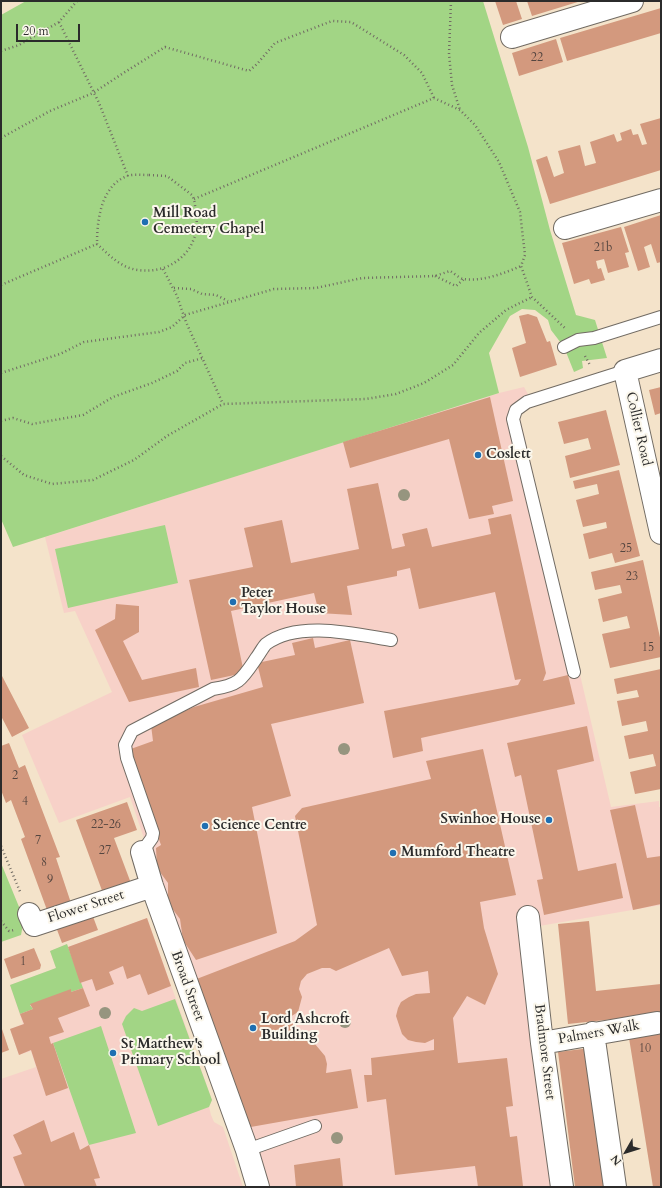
<!DOCTYPE html>
<html>
<head>
<meta charset="utf-8">
<style>
	body { margin:0 }
	#map { position:relative; width:662px; height:1188px; overflow:hidden; background:#f4e3ca; font-family:Cardo,serif }
	canvas { display:block }
	.frame { position:absolute; inset:0; border:2px solid #2b2b2b; pointer-events:none }
	.north { position:absolute; left:606px; top:1132px; width:40px; height:40px; -webkit-text-stroke:3px #fbf7ec; paint-order:stroke; rotate:231deg; font-size:11px; font-weight:700; line-height:16px; text-align:center; color:#2b2b2b }
	.north::after { content:''; display:block; margin:auto; width:14px; height:18px; background:#2b2b2b; clip-path:polygon(50% 0,100% 100%,50% 72%,0 100%) }
	.scale { position:absolute; left:16px; top:24px; width:64px; height:18px; box-sizing:border-box; border:2px solid #2b2b2b; border-top:0; padding-left:5px; font-size:12px; line-height:14px; white-space:nowrap; color:#2b2b2b; -webkit-text-stroke:3px #fbf7ec; paint-order:stroke }
</style>
</head>
<body>
<div id="map">
<canvas width="662" height="1188"></canvas>
<div class="frame"></div>
<div class="north">N</div>
<div class="scale">20 m</div>
</div>
<script>
const context = document.querySelector('canvas').getContext('2d');
context.lineJoin = 'round';
function fill(path, color) { context.fillStyle = color; context.fill(path, 'evenodd'); }
function trace(path, color, width, dash) { context.strokeStyle = color; context.lineWidth = width; context.lineCap = dash ? 'butt' : 'round'; context.setLineDash(dash || []); context.stroke(path); }
function write(font, color, halo, rows, align = 'center') {
  context.font = font + ' Cardo,serif'; context.lineWidth = 4; context.setLineDash([]); context.textBaseline = 'middle'; context.strokeStyle = halo; context.fillStyle = color; for (const [text, x, y, turn = 0] of rows) {
    context.save(); context.translate(x, y); context.rotate((+turn || 0) * Math.PI / 180); context.textAlign = isNaN(turn) ? turn : align; if (halo) context.strokeText(text, 0, 0); context.fillText(text, 0, 0); context.restore();
  }
}
fill(new Path2D(`
	M524 387 529 396 516 401 611 807 659 801V807H661V905L522 929 555 1187H262L130 797 59 823 22 735 112 692 75 611 64 613 45 537 343 442 499 393Z
	M147 918 212 1100 209 1107 211 1115 214 1122 223 1127 243 1187H3L1 1182V1079L36 1067 31 1051 19 1055 10 1029 23 1024 10 985 56 968 50 951 67 944 68 947Z`), '#f7d1c8');
fill(new Path2D(`
	M26 1H483L528 147 550 230 576 315 595 320 607 358 582 361 583 368 574 372 564 347 551 330 548 320 535 310 522 309 510 316 489 353 499 393 13 547 1 519V15Z
	M165 525 178 583 68 608 55 549Z
	M1 863 24 919 21 935 1 942Z
	M67 944 83 988 71 992V990L30 1005 33 1009 20 1014 10 985 56 968 50 951Z
	M175 999 212 1100 209 1107 158 1126 122 1024 126 1016 134 1008 142 1011Z
	M101 1026 136 1133 89 1145 53 1043Z`), '#a2d585');
fill(new Path2D(`
	M495 1H516L522 19 503 25Z
	M527 1H581L532 16Z
	M661 8V33L567 61 560 38Z
	M556 39 563 62 519 76 512 53Z
	M661 118V170L550 204 536 160 547 156 554 177 564 173 558 151 580 145 585 166 596 163 590 142 614 134 617 142 622 140 620 133 631 129 633 135 638 134 642 145 647 144 640 124Z
	M661 215V262L657 263 651 244 644 247 650 267 638 271 624 227Z
	M621 227 629 252 625 253 629 267 608 273 604 259 596 261 598 269 601 268 605 280 591 284 589 279 574 284 562 243Z
	M528 314 537 317 547 342 550 341 557 365 520 377 512 348 526 343 519 316Z
	M661 387V413L655 415 649 390Z
	M490 397 513 501 492 506 494 514 469 519 449 439 350 468 343 442Z
	M606 410 620 465 570 478 565 456 591 449 588 438 564 444 558 422Z
	M619 470 640 556 615 563 612 553 589 559 583 534 607 528 606 522 583 527 576 500 599 494 597 484 575 489 573 481Z
	M378 483 392 549 405 546 402 534 427 528 432 547 491 534 488 519 511 514 546 673 543 681 568 675 575 704 421 738 423 751 393 758 384 711 518 685 521 679 515 680 495 592 419 609 410 568 397 571V576L347 586 352 615 319 613 314 593 231 611 244 673 211 680 189 580 253 567 244 528 282 520 291 563 359 549 347 489Z
	M643 560 661 642V657L610 668 602 634 630 628 627 616 603 622 598 599 622 593 620 585 595 590 591 572Z
	M116 604 139 606V632L123 641 142 680 196 668 199 687 129 702 95 630 115 619Z
	M313 638 315 648 350 640 364 703 271 724 291 796 252 807 277 933 196 960 183 940 180 919 168 903V883L157 868 156 848 161 845 128 750 153 741 151 725 194 707 263 687 257 663 295 655 292 643Z
	M661 669V789L635 794 630 772 656 766 653 754 629 759 624 736 648 731 646 721 622 726 617 701 639 697 637 690 617 694 614 679Z
	M1 674 29 728 12 737 1 716Z
	M587 726 594 761 557 770 578 871 616 863 623 898 544 915 537 880 543 879 521 775 515 777 507 743Z
	M9 743 19 768 25 765 60 857 56 858 71 903 47 910 21 839 25 837 11 800 6 803 1 790V746Z
	M483 749 516 895 480 902 484 928 498 974 485 1005 467 996 453 1018 458 1063 507 1058 513 1106 506 1107 510 1137 517 1136 523 1186 478 1187 475 1166 395 1175 386 1099 367 1102 364 1075H372L371 1058 434 1050V1039L425 1043 416 1042 408 1040 402 1034 396 1016 398 1008 401 1002 409 997 416 994 430 993 428 971 402 976 389 948 336 971 330 968H322L307 974 301 981 299 989 302 997 298 1012 290 1017 299 1040H308L315 1044 325 1056 327 1064 326 1073 351 1069 358 1108 245 1128 194 980 295 941 317 925 295 816 302 808 431 779 426 761Z
	M127 802 137 830 114 838 132 886 104 896 76 820Z
	M635 805 647 858 661 856V904L633 910 610 810Z
	M92 914 98 930 62 943 56 927Z
	M147 918 171 986 148 995 140 974 127 979 123 966 109 972 114 984 96 991 92 979 80 983 68 947Z
	M589 921 596 991 661 984V1014L568 1024 558 924Z
	M34 948 41 965 40 969 11 979 4 959Z
	M83 988 90 1006 58 1018 64 1032 49 1037 51 1044 53 1043 68 1088 46 1096 31 1050 19 1055 10 1029 24 1024 20 1014 33 1009 30 1004 71 989V992Z
	M1 1026 9 1050 1 1053Z
	M660 1034 661 1187H653L629 1038Z
	M590 1048 606 1187H575L558 1052Z
	M44 1120 51 1142 74 1132 80 1150 89 1145 100 1178 94 1179 97 1187H25L13 1157 22 1154 13 1135Z
	M340 1158 343 1187H296L294 1165Z`), '#d3997e');
const lane = new Path2D(`
	M564 347 578 340 594 338 661 317
	M574 672 513 419 516 410 527 402 625 371
	M142 852 152 838 153 833 127 758 125 745 132 731 213 689C240 685 242 679 257 657 260 653 263 647 266 644 298 620 355 634 391 640
	M247 1150 315 1126`);
const street = new Path2D(`
	M512 37 632 1
	M565 228 661 200
	M661 360 625 371 661 533
	M142 852 152 886 247 1150 258 1187
	M29 914 34 925 152 886
	M528 917 542 1043 562 1187
	M593 1033 615 1187
	M542 1043 657 1023`);
trace(lane, '#716b63', 14);
trace(street, '#716b63', 24);
trace(new Path2D(`
	M451 1 449 54 452 85 460 110
	M59 22 99 103 128 176
	M1 51 19 45 59 22 77 1
	M1 138 50 111 93 93 125 72 165 47 249 71 257 64 275 43 332 21 351 22 404 55 422 73 434 98
	M149 175 167 176 192 195C195 200 195 207 196 213 202 248 173 275 138 270 121 268 109 255 97 244 97 220 101 186 127 176 133 174 143 175 149 175Z
	M194 199 434 98 460 110 475 125 499 162 520 212 525 255 521 266 532 297 565 328
	M163 269 177 296 186 322 223 404
	M435 276 456 286 464 279
	M1 285 97 244
	M174 288 191 289 202 294 216 295 228 301
	M585 356 590 365
	M1 373 60 354 84 342 159 332 172 327 185 315 274 289 316 288 362 278 435 276 450 271C454 273 459 278 463 279 482 282 505 273 521 266
	M1 421 13 418 32 424 83 415 113 397 152 383 177 371 185 363 203 358
	M1 456 24 475 52 484 93 480 134 460 167 436 223 404 366 399 396 394 424 383 453 365 479 333 506 310 532 297
	M1 846 21 894
	M1 921 9 931 14 930`), '#716b63', 2.5, [1, 3]);
trace(lane, '#fff', 12);
trace(street, '#fff', 22);
context.fillStyle = '#96957f';
for (const [x, y] of [
	[404,495],
	[344,749],
	[105,1013],
	[345,1022],
	[337,1138]
]) { context.beginPath(); context.arc(x, y, 6, 0, 2 * Math.PI); context.fill(); }
for (const [x, y, r, color] of [
	[145,222,4,"#1f6fb2"],
	[478,455,4,"#1f6fb2"],
	[233,602,4,"#1f6fb2"],
	[549,820,4,"#1f6fb2"],
	[205,826,4,"#1f6fb2"],
	[393,853,4,"#1f6fb2"],
	[253,1028,4,"#1f6fb2"],
	[113,1053,4,"#1f6fb2"]
]) { const dot = new Path2D(); dot.arc(x, y, r, 0, 2 * Math.PI); context.fillStyle = color; context.fill(dot); trace(dot, '#fbf7ec', 1.5); }
write('12px', '#554640', null, [
	["22",537,58],
	["21b",603,248],
	["25",626,549],
	["23",632,577],
	["15",648,648],
	["2",15,776],
	["4",25,802],
	["22-26",106,825],
	["7",38,841],
	["27",105,851],
	["8",44,863],
	["9",50,880],
	["1",23,962],
	["10",645,1049]
]);
write('bold 14px', '#2b2b2b', '#fbf7ec', [
	["Mill Road",153,214],
	["Cemetery Chapel",153,230],
	["Coslett",486,455],
	["Peter",241,594],
	["Taylor House",241,610],
	["Swinhoe House",541,820,"right"],
	["Science Centre",213,826],
	["Mumford Theatre",401,853],
	["Lord Ashcroft",261,1020],
	["Building",261,1036],
	["St Matthew's",121,1045],
	["Primary School",121,1061]
], 'left');
write('14px', '#2b2b2b', '#fbf7ec', [
	["Collier Road",638,429,77],
	["Flower Street",86,907,-18],
	["Broad Street",187,986,70],
	["Palmers Walk",599,1033,-10],
	["Bradmore Street",544,1052,83]
]);
</script>
</body>
</html>
